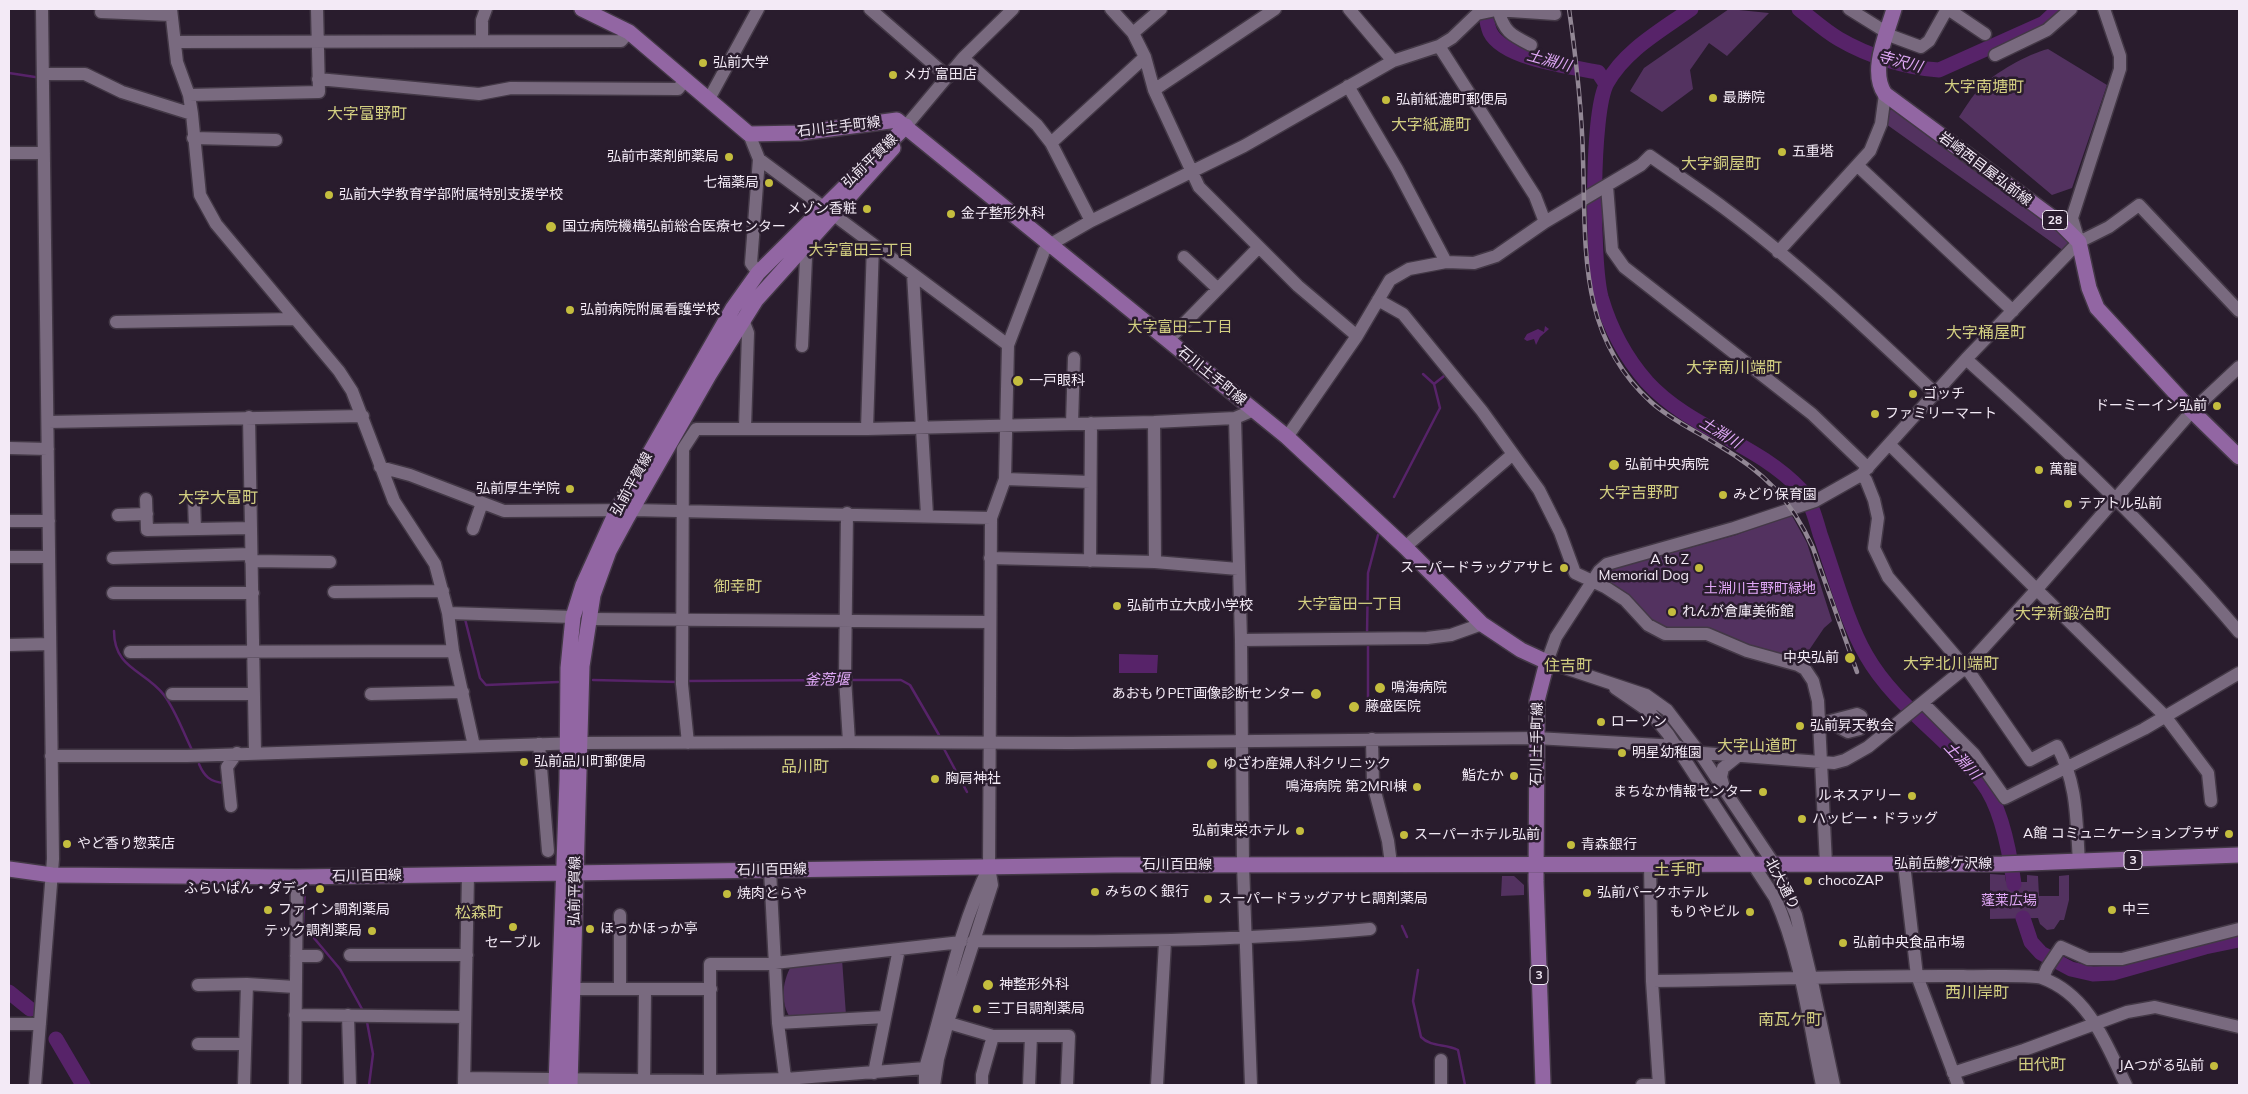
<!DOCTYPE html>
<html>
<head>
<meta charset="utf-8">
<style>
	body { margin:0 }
	#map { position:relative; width:2248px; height:1094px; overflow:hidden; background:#291c2d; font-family:Mulish,sans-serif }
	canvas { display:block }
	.frame { position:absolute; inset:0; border:10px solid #f3eaf6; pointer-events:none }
</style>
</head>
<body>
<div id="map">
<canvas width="2248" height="1094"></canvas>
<div class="frame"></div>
</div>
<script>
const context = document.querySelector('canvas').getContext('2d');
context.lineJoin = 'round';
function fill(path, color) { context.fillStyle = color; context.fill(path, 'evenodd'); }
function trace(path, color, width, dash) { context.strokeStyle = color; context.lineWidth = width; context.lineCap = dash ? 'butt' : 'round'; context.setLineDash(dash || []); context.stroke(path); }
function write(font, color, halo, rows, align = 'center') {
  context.font = font + ' Mulish,"Noto Sans JP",sans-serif'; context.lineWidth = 5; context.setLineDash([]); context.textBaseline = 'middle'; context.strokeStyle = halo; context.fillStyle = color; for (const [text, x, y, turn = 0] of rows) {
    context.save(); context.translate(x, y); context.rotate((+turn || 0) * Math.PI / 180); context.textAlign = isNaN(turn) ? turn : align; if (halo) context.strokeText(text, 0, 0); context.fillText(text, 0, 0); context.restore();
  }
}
fill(new Path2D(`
	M1729 9 1769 13 1727 56 1709 43 1690 70 1693 89 1662 112 1630 91 1644 68Z
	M2048 49 2107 85 2072 188 2052 195 1959 117C1965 108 1972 96 1980 88 1994 73 2028 54 2048 49Z
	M1894 109 2066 235 2072 242 2064 251 1886 124 1889 110Z
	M1791 514 1807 543 1832 621 1824 628 1801 662 1663 629 1609 585 1606 575 1608 570 1736 535Z
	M1990 874 2005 875 2006 882H2027V875L2038 876 2039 896H2059V876L2069 875V900L2064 920H2060L2054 929 2047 930 2040 924 2038 918 1990 919Z
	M1502 876H1514L1524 885V895L1501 896Z
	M842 959 846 1015 791 1019C780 1003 782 983 791 966Z`), '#533260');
fill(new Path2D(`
	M1545 326 1549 329 1540 337 1536 345 1534 339 1527 341 1524 339 1527 334 1538 329 1544 332Z
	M1119 654 1158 655 1157 673H1119Z`), '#572369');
trace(new Path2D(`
	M9 73 35 77
	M1434 384 1444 376
	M1394 497 1440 408 1434 384 1423 374
	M465 619 480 678 486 685 558 682
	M114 631C114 669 145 670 164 695 176 711 183 732 192 750
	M1367 635 1368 573 1378 535
	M593 680 679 682
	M849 680H901L910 685 939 735
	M687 681 841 680
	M1368 712V643
	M943 747 967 792
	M199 764C204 776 210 782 224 783
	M305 889 303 925 340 969 362 1009
	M1402 926 1407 937
	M1418 970 1413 1001 1421 1037C1432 1048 1445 1043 1458 1050L1465 1085
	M367 1022 373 1054 369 1085`), '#572369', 2.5);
trace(new Path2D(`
	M1485 9C1486 16 1487 25 1490 32 1503 59 1571 67 1598 72L1606 84
	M1691 9C1662 30 1625 50 1607 83 1591 112 1592 263 1601 297 1610 328 1626 358 1647 382 1690 429 1757 443 1801 490 1811 501 1816 520 1820 534 1833 570 1847 623 1866 655 1895 706 1946 736 1982 782 2001 806 2010 854 2014 884
	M1799 9C1812 19 1825 31 1839 39 1868 56 1906 68 1939 70L2044 23 2059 9
	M2023 918 2031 942 2041 953 2071 969 2093 974 2113 973 2205 947 2239 940
	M9 992 30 1009
	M56 1039 83 1085`), '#572369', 15);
const minor = new Path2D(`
	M171 9 177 62 189 95 192 114 200 195 216 224 339 371 352 391 394 501 435 564 448 613 453 651 474 746
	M870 9 948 77
	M1111 9 1133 33 1145 57 1154 90 1199 187 1298 286 1357 336
	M1349 9 1393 61
	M1498 9C1504 32 1511 35 1531 45
	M1849 9 1894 37 1921 47 1929 41 1947 9
	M1948 9 1985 34
	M101 12 171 15
	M1133 33 1161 9
	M482 41V20L486 9
	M175 42 621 41 629 32
	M1439 46 1535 196 1545 222
	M1995 55 2047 30 2071 9
	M963 58 1037 125 1051 143 1091 221
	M43 74H85L122 92 192 114
	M318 79 479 94 511 88 678 89 686 79
	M1348 86 1397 169 1446 262
	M1154 90 1275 9
	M189 95 319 92 317 9
	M709 99 758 9
	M906 126 963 58 1013 9
	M749 134 759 159 1008 345
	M193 138 276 140
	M1051 143 1145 57
	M9 153H44
	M1858 166 2013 311
	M1607 186 1612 250 1624 267 1812 414 1868 468
	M2079 242 2072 218 2120 69V56L2104 9
	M802 250 806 258 802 346
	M1778 252 1870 151 1881 124 1885 94
	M1184 257 1218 289
	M758 273 751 263 759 159
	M913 274 927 515
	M1378 300 1403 314 1482 411 1513 454 1539 490 1560 532 1575 573 1605 587 1625 600 1648 625 1665 634H1707L1747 651 1798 665 1805 669 1813 681 1818 701 1826 864
	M743 320 748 333 745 428
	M116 322 295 319
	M1168 340 1259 247
	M1966 359C2062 445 2156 534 2239 632
	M249 417 255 752
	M1235 418 1241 640 1243 865 1251 1085
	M48 422 363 416
	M1154 422 1155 562
	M1072 424 1074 358
	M867 429 873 244
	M1287 437 1357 336 1390 280 1409 269 1446 262 1474 263 1496 256 1545 222 1641 165 1650 156C1674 173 1700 190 1724 208 1799 264 1868 330 1936 394
	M1890 445 2165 716 2208 773 2211 801
	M9 448 48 449
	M380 467 410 475 504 511 633 510 991 518
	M1861 475 1866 480 1874 500 1878 518 1874 548 1888 577 1970 673 2030 760 2057 746C2078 785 2076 819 2079 862
	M1005 479 1090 482
	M146 499 147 530 250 528
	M194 501 195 529
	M847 513 845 678 849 742
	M118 515 147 514
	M9 521H49
	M473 529 482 503
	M1405 547 1513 454
	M9 557H49
	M113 558 251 554
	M990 558 1155 562 1238 569
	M251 561 330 562
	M1090 561 1091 423
	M334 592 443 591
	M113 593H253
	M448 613 573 617
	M588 619 990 622
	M1241 640 1427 638 1451 635 1482 624
	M9 645 50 644
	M130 652 453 651
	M1615 688 1650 712 1668 734 1775 898C1801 956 1809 1023 1822 1085
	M172 694H254
	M371 694 463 692
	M1923 703 1974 754 2005 798 2144 729 2239 673
	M1819 724 1857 714 1861 716 1863 722 1860 729 1848 732 1829 722
	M1372 739 1373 784 1388 841 1391 864
	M688 743 682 684 683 449 696 429H867L1154 422 1235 418 1254 410
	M539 744 548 851
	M51 756H187L580 743 849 742 1071 743 1536 738 1677 746 1690 752 1834 763 1845 760 1868 747 1966 667 2037 589 2192 411 2239 367
	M1724 788 1721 777 1723 768 1738 756
	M231 806 227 767 237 753
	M1650 864 1652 981 1659 1085
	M1904 864 1917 976 1958 1085
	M770 870 778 1023 786 1085
	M973 941C1105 942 1238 941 1370 929
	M350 955H467
	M296 956H317
	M2043 978 2047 968 2061 947 2088 959H2122L2239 929
	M1652 981C1756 980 1859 975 1963 976 1979 977 2030 974 2042 978 2089 995 2106 1044 2126 1085
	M198 985 247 984 295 987
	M563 989H711
	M620 989V915
	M295 1015 464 1017
	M348 1015 350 1085
	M942 1021 993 1036H1069L1067 1085
	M778 1023 885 1017
	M9 1024H40
	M198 1044H245
	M874 1073 899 949
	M1953 1073 2024 1050 2127 1012 2155 1007 2239 1027
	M464 1078 710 1081 786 1079 925 1068
	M710 1081V964H766L961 942
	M35 1085 53 859 42 9
	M244 1085 247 984
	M295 1085 297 877
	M464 1085 468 875
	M644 1085 645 991
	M925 1085V1068C945 1002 958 930 989 867
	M934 1085 938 1059 948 1022 992 885 989 867 991 518 1005 479 1008 345 1044 251 1051 244 1091 221 1244 146 1393 61 1439 46 1452 38 1477 14 1496 10 1555 14
	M982 1085V1075L993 1036
	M1029 1085 1031 1036
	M1157 1085 1165 942
	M1441 1085V1060
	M1642 1085H1659
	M1834 1085 1811 977 1796 915 1788 896 1774 864 1699 752 1667 710 1646 695 1547 662 1556 637 1599 571 1607 564 1734 528 1815 501 1861 475 1966 359 2072 249 2079 242 2109 227 2139 205 2239 311`);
const major = new Path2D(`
	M582 9 629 32 749 134 800 133 897 120 1287 437 1405 547 1482 624 1521 650 1547 662 1537 701V728L1536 881 1543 1085
	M1894 9C1887 34 1869 71 1885 94L2061 224 2079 242 2089 288 2097 308 2192 411 2239 457
	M9 869 52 875 297 877 1115 865 2002 864 2239 855
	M556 1085 567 780 568 668 573 617 583 585 617 510 733 308 758 273 906 126
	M570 1085 582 666 593 595 609 551 627 518 709 375 756 300 893 148`);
trace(minor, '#433846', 15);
trace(major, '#433846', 18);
trace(minor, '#796a7f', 12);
trace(major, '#9266a3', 15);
const rail = new Path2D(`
	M1569 9C1576 58 1582 109 1583 159 1586 249 1578 336 1651 402 1671 420 1696 431 1718 445 1764 472 1791 499 1813 548L1857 672`);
trace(rail, '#928795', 4.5);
trace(rail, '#291c2d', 2.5, [8]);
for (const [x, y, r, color] of [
	[703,63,5,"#c4bd3e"],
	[893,75,5,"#c4bd3e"],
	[1713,98,5,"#c4bd3e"],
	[1386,100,5,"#c4bd3e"],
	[1782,152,5,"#c4bd3e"],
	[729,157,5,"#c4bd3e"],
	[769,183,5,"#c4bd3e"],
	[329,195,5,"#c4bd3e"],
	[867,209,5,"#c4bd3e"],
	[951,214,5,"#c4bd3e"],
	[551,227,6,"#c4bd3e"],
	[570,310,5,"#c4bd3e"],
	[1018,381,6,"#c4bd3e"],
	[1913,394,5,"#c4bd3e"],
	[2217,406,5,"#c4bd3e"],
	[1875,414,5,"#c4bd3e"],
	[1614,465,6,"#c4bd3e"],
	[2039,470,5,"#c4bd3e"],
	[570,489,5,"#c4bd3e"],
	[1723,495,5,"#c4bd3e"],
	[2068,504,5,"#c4bd3e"],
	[1564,568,5,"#c4bd3e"],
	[1699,568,5,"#c4bd3e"],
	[1117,606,5,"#c4bd3e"],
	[1672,612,5,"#c4bd3e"],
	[1850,658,6,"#c4bd3e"],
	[1380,688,6,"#c4bd3e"],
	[1316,694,6,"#c4bd3e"],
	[1354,707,6,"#c4bd3e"],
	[1601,722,5,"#c4bd3e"],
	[1800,726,5,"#c4bd3e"],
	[1622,753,5,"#c4bd3e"],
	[524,762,5,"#c4bd3e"],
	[1212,764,6,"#c4bd3e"],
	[1514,776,5,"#c4bd3e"],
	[935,779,5,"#c4bd3e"],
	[1417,787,5,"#c4bd3e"],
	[1763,792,5,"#c4bd3e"],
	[1912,796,5,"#c4bd3e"],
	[1802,819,5,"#c4bd3e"],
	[1300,831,5,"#c4bd3e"],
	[2229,834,5,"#c4bd3e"],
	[1404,835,5,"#c4bd3e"],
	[67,844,5,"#c4bd3e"],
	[1571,845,5,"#c4bd3e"],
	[1808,881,5,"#c4bd3e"],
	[320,889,5,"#c4bd3e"],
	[1095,892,5,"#c4bd3e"],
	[1587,893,5,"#c4bd3e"],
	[727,894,5,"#c4bd3e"],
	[1208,899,5,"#c4bd3e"],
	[268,910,5,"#c4bd3e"],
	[2112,910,5,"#c4bd3e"],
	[1750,912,5,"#c4bd3e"],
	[513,927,5,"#c4bd3e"],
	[590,929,5,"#c4bd3e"],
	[372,931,5,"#c4bd3e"],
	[1843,943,5,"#c4bd3e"],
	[988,985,6,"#c4bd3e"],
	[977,1009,5,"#c4bd3e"],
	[2214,1066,5,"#c4bd3e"]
]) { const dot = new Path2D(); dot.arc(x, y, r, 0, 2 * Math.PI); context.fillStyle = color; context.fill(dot); trace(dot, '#291c2d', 2); }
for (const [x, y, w] of [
	[2055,220,25],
	[2133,860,18],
	[1539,975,18]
]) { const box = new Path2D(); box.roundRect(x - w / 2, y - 9.5, w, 19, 4); context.fillStyle = '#291c2d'; context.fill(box); trace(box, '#f3eaf6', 1); }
write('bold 12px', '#f3eaf6', null, [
	["28",2055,220],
	["3",2133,860],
	["3",1539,975]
]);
write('14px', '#f3eaf6', '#291c2d', [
	["弘前大学",713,63],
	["メガ 富田店",903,75],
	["最勝院",1723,98],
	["弘前紙漉町郵便局",1396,100],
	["五重塔",1792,152],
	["弘前市薬剤師薬局",719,157,"right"],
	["七福薬局",759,183,"right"],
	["弘前大学教育学部附属特別支援学校",339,195],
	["メゾン香粧",857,209,"right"],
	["金子整形外科",961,214],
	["国立病院機構弘前総合医療センター",562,227],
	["弘前病院附属看護学校",580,310],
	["一戸眼科",1029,381],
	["ゴッチ",1923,394],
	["ドーミーイン弘前",2207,406,"right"],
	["ファミリーマート",1885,414],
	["弘前中央病院",1625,465],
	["萬龍",2049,470],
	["弘前厚生学院",560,489,"right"],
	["みどり保育園",1733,495],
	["テアトル弘前",2078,504],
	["A to Z",1689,560,"right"],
	["Memorial Dog",1689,576,"right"],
	["スーパードラッグアサヒ",1554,568,"right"],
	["弘前市立大成小学校",1127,606],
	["れんが倉庫美術館",1682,612],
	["中央弘前",1839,658,"right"],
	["鳴海病院",1391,688],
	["あおもりPET画像診断センター",1305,694,"right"],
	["藤盛医院",1365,707],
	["ローソン",1611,722],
	["弘前昇天教会",1810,726],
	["明星幼稚園",1632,753],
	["弘前品川町郵便局",534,762],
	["ゆざわ産婦人科クリニック",1223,764],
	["鮨たか",1504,776,"right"],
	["胸肩神社",945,779],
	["鳴海病院 第2MRI棟",1407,787,"right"],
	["まちなか情報センター",1753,792,"right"],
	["ルネスアリー",1902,796,"right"],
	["ハッピー・ドラッグ",1812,819],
	["弘前東栄ホテル",1290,831,"right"],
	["A館 コミュニケーションプラザ",2219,834,"right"],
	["スーパーホテル弘前",1414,835],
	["やど香り惣菜店",77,844],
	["青森銀行",1581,845],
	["chocoZAP",1818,881],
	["ふらいぱん・ダディ",310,889,"right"],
	["みちのく銀行",1105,892],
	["弘前パークホテル",1597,893],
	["焼肉とらや",737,894],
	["スーパードラッグアサヒ調剤薬局",1218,899],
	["ファイン調剤薬局",278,910],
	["中三",2122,910],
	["もりやビル",1740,912,"right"],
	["ほっかほっか亭",600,929],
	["テック調剤薬局",362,931,"right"],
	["セーブル",513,943,"center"],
	["弘前中央食品市場",1853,943],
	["神整形外科",999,985],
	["三丁目調剤薬局",987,1009],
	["JAつがる弘前",2204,1066,"right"]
], 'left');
write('14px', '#f3eaf6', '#291c2d', [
	["石川土手町線",839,127,-7],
	["弘前平賀線",870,161,-44],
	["岩崎西目屋弘前線",1985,169,37],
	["石川土手町線",1212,376,39],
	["弘前平賀線",632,484,-61],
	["石川土手町線",1537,744,-89],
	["弘前岳鰺ケ沢線",1943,864],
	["石川百田線",1177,865],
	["石川百田線",772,870,-1],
	["石川百田線",367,876,-1],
	["北大通り",1782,884,62],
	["弘前平賀線",575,891,-89]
]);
write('14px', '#e0a7f6', '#291c2d', [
	["土淵川吉野町緑地",1760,589],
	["蓬莱広場",2009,901]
]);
write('italic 15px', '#e0a8f7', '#291c2d', [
	["土淵川",1549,61,15],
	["寺沢川",1900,62,15],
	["土淵川",1720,433,31],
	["釜萢堰",827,680,-1],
	["土淵川",1962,761,47]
]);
write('15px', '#d3cf81', '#291c2d', [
	["大字富田三丁目",861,250],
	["大字富田二丁目",1180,327],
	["大字富田一丁目",1350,604]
]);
write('16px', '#d3cf81', '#291c2d', [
	["大字南塘町",1984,87],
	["大字富野町",367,114],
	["大字紙漉町",1431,125],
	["大字銅屋町",1721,164],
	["大字桶屋町",1986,333],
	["大字南川端町",1734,368],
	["大字吉野町",1639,493],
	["大字大富町",218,498],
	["御幸町",738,587],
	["大字新鍛冶町",2063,614],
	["大字北川端町",1951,664],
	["住吉町",1568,666],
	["大字山道町",1757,746],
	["品川町",805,767],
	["土手町",1678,870],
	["松森町",479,913],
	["西川岸町",1977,993],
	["南瓦ケ町",1790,1020],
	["田代町",2042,1065]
]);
</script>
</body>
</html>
